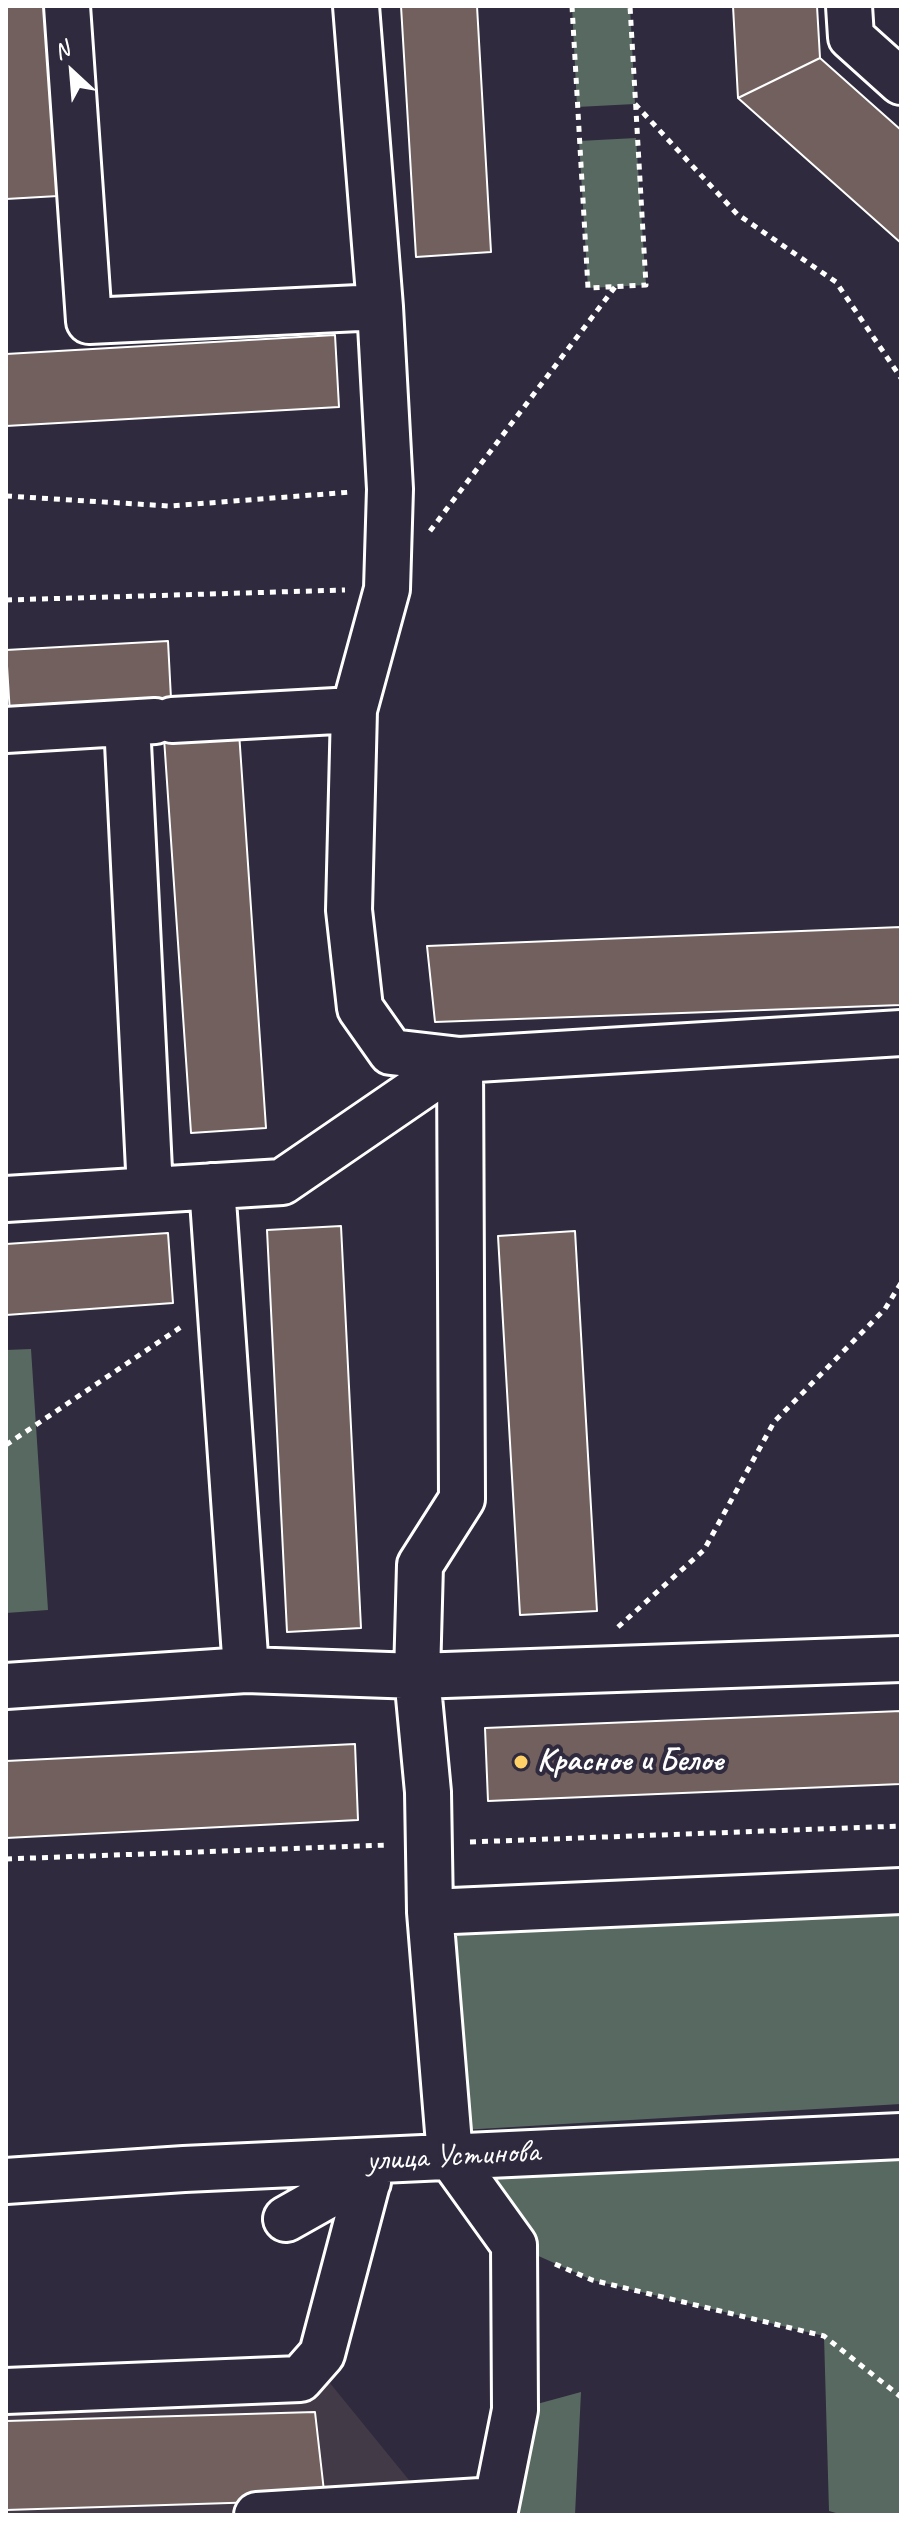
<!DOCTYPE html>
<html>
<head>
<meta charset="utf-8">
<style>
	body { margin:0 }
	#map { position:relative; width:907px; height:2521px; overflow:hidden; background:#2f2a3d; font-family:Caveat,sans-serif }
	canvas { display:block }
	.frame { position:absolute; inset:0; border:8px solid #fff; pointer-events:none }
	.north { position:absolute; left:32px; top:32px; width:80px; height:80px; -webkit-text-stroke:6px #2f2a3d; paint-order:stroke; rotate:334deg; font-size:22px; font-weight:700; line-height:32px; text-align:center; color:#fff }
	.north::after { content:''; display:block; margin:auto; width:28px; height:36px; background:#fff; clip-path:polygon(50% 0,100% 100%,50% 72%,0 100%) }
</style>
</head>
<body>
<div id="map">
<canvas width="907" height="2521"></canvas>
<div class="frame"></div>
<div class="north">N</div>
</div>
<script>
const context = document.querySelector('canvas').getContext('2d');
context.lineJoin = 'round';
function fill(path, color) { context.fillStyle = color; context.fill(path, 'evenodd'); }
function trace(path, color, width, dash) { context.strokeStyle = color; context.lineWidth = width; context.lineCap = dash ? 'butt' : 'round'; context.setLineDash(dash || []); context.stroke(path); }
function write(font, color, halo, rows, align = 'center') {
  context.font = font + ' Caveat,sans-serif'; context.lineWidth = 8; context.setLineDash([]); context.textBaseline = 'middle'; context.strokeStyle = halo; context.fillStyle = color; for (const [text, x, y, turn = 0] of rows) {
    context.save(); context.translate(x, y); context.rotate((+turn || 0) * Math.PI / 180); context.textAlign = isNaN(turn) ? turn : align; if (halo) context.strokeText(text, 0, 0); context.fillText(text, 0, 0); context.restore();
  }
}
fill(new Path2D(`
	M312 2361 413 2485 429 2515H6V2372Z`), '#433a47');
fill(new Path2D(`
	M572 6H630L635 104 577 107Z
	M636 138 646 285 588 288 579 141Z
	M31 1349 48 1610 6 1613V1350Z
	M901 1897V2104L462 2130 451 1923Z
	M901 2136V2515H843L829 2511 824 2336 592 2280 514 2245 450 2156Z
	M581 2392 575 2515H494L515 2410Z`), '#586961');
const building = new Path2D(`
	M6 6H47L58 196 6 199Z
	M401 6H477L491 252 416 257Z
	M733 6H817L820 58 738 98Z
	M820 58 901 130V243L738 98Z
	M335 335 339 407 6 426V354Z
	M168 641 173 737 10 714 6 650Z
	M239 732 266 1128 191 1133 164 738Z
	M901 927V1005L435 1022 427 946Z
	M341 1226 361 1628 287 1632 267 1230Z
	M575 1231 597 1611 520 1615 498 1236Z
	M168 1233 173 1303 6 1315V1244Z
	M901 1711V1784L488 1801 485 1728Z
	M355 1744 358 1820 6 1838V1761Z
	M315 2412 325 2500 6 2510V2421Z`);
fill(building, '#71605e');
trace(building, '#fff', 2);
const minor = new Path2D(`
	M67 6 89 321 380 307
	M356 6 380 307 390 489 387 589 354 710 349 910 360 1008 391 1052 460 1060 901 1033
	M849 6 851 37 901 82
	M172 720 354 710
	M127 723 150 1190
	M6 730 155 721
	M460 1060 462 1499 420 1565 417 1676 428 1792 430 1912 450 2156 514 2245 515 2410 494 2515
	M6 1199 282 1182 460 1060
	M246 1670 417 1676 901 1659
	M6 1686 246 1670 212 1186
	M430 1912 901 1891
	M6 2181 184 2169 901 2136
	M286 2219 334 2192 368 2182
	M6 2391 300 2379 322 2354 373 2161
	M257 2515 497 2500`);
trace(minor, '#fff', 50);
trace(new Path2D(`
	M572 6 588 288 646 285 630 6
	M635 104 737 214 836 282 901 378
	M6 496 169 506 352 492
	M430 531 615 287
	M6 600 345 590
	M6 1445 181 1327
	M618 1627 704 1550 774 1422 885 1309 901 1283
	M470 1842 901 1826
	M6 1859 388 1845
	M555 2264 592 2280 824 2336 901 2397`), '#fff', 5, [6, 6]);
trace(minor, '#2f2a3d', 44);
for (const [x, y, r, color] of [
	[521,1762,8,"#ffd166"]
]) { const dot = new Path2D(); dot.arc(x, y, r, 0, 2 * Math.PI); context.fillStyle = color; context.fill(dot); trace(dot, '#2f2a3d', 3); }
write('bold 32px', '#fff', '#2f2a3d', [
	["Красное и Белое",537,1762]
], 'left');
write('32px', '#fff', '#2f2a3d', [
	["улица Устинова",453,2157,-3]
]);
</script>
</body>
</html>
